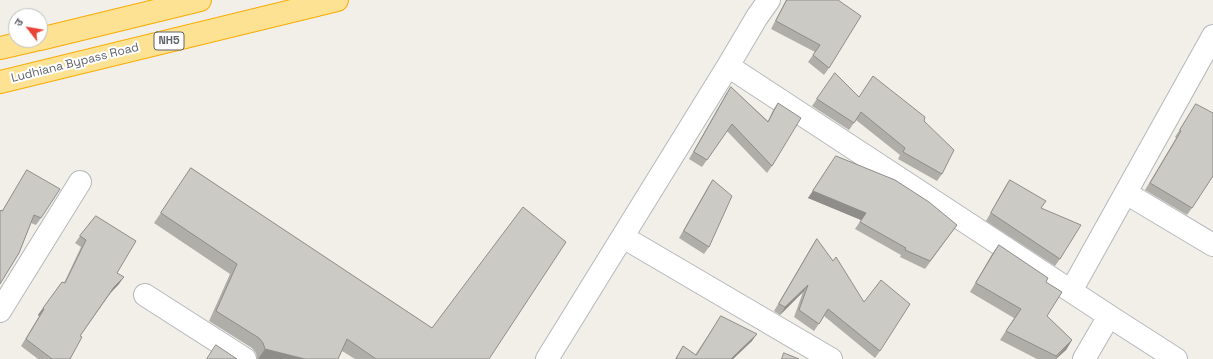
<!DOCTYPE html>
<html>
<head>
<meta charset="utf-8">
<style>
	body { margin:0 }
	#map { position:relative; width:1213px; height:359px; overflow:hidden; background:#f1efe8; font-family:"Space Grotesk","Noto Sans Devanagari",sans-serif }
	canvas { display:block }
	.north { position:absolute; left:8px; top:8px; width:40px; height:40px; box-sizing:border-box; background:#fff; border:1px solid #bfc1c3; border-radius:50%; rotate:301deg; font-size:11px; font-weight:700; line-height:16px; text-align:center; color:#5f6368 }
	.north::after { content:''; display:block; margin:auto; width:14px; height:18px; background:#ea4335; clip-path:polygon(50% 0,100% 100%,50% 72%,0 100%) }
</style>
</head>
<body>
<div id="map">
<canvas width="1213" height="359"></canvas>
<div class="north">उ</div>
</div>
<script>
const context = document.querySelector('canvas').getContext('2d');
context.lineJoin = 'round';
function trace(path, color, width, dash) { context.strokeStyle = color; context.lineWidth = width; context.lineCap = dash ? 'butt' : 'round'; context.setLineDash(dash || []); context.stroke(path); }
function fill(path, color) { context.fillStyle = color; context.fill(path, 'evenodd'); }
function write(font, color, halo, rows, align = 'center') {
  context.font = font + ' "Space Grotesk",sans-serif'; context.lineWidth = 4; context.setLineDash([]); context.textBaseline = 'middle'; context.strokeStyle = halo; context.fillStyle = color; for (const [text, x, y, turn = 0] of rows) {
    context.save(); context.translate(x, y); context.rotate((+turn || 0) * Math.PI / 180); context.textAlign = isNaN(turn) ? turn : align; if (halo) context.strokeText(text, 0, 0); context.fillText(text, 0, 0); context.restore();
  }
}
const minor = new Path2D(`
	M728 66 1109 316
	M1126 193 1213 245
	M623 237 831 359
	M1071 291 1213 36
	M145 295 245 359
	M0 311 80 182
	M547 359 728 66 757 17 769 0
	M1084 359 1109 316 1176 359`);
const highway = new Path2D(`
	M40 39 200 0
	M0 48 35 40
	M0 82 337 0`);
trace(minor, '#b5b8bc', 24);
trace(highway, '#f9ab00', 24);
trace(minor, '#fff', 22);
trace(highway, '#fde293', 22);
fill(new Path2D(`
	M786 0H838L829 68 824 75 808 62 815 52 771 29Z
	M835 73 859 97 924 121 942 174 937 181 898 159 900 155 856 120 849 130 812 106Z
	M731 87 768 121 773 110 778 103 772 166 767 173 727 131 702 167 689 159 726 94Z
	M1196 104 1192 208 1187 215 1145 190 1176 138 1175 137Z
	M831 163 957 225 925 269 900 257 901 255 855 229 861 220 808 198Z
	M191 168 432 328 489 359H355L342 351 338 359H257L256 353 252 348 209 321 230 274 154 223Z
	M27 170 41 218 36 225 31 223 19 253 0 284V211H2Z
	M713 180 709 247 704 254 679 238 708 187Z
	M1010 180 1041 208 1060 259 1055 266 986 221 1005 187Z
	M96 216 117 273 119 284 110 294 80 336 70 359H38L21 346 39 316 38 315 62 282 64 283 81 247 75 243 80 236Z
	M817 239 880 351 875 358 824 316 814 331 794 317 803 292 780 315 774 311 812 246Z
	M999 245 1046 282 1047 316 1072 340 1066 350 1056 359H1037L1000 340 1014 318 970 292 992 254Z
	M721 316 752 341 733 359H675L683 346 695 355Z`), '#afaea9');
fill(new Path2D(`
	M813 191 866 213 861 220 808 198Z
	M124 277 119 284 109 294 114 287Z
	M808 285 803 292 780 315 785 307Z
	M43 308 44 309 39 316 38 315Z
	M757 334 752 341 733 359H731Z
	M1072 340 1066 350 1056 359H1055Z
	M265 349 305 359H258Z`), '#8f8d8a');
const building = new Path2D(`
	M787 0H838L861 16 829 68 813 55 820 45 776 21Z
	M835 73 859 97 873 76 925 117 924 121 954 150 942 174 903 152 905 148 861 112 854 123 817 99Z
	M731 87 768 122 778 103 801 118 772 166 732 124 707 160 694 152Z
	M1196 104 1213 113V176L1192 208 1150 183 1181 131 1180 130Z
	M836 156 895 180 929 202 957 225 930 261 905 250 906 248 860 222 866 213 813 191Z
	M191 168 432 328 523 207 566 242 489 359H376L347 339 338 359H305L265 349 263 343 259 338 216 311 237 264 161 213Z
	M27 170 60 189 41 218 34 215 19 253 0 284V211L1 210 2 211Z
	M713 180 732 196 709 247 684 231Z
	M1010 180 1046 201 1041 208 1081 225 1060 259 991 213Z
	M96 216 136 241 117 273 124 277 114 287 80 336 82 337 70 359H52L26 339 44 309 43 308 62 282 65 283 86 240 80 236Z
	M817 239 833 261 836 257 864 302 881 280 910 304 880 351 828 309 819 324 799 310 808 285 785 307 779 304Z
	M999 245 1048 278 1046 282 1062 292 1047 316 1072 340 1056 356 1006 331 1021 309 976 283Z
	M721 316 757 334 731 359H676L683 346 696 355Z
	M216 345 237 359H207Z
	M784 353 799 359H782Z`);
fill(building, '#cccac5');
trace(building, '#8f8d8a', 1);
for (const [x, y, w] of [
	[169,41,30]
]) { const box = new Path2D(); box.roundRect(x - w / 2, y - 9, w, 18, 3); context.fillStyle = '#fff'; context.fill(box); trace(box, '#5f6368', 1); }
write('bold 11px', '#5f6368', null, [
	["NH5",169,41]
]);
write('12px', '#5f6368', '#fff', [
	["Ludhiana Bypass Road",75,63,-14]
]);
</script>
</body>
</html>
